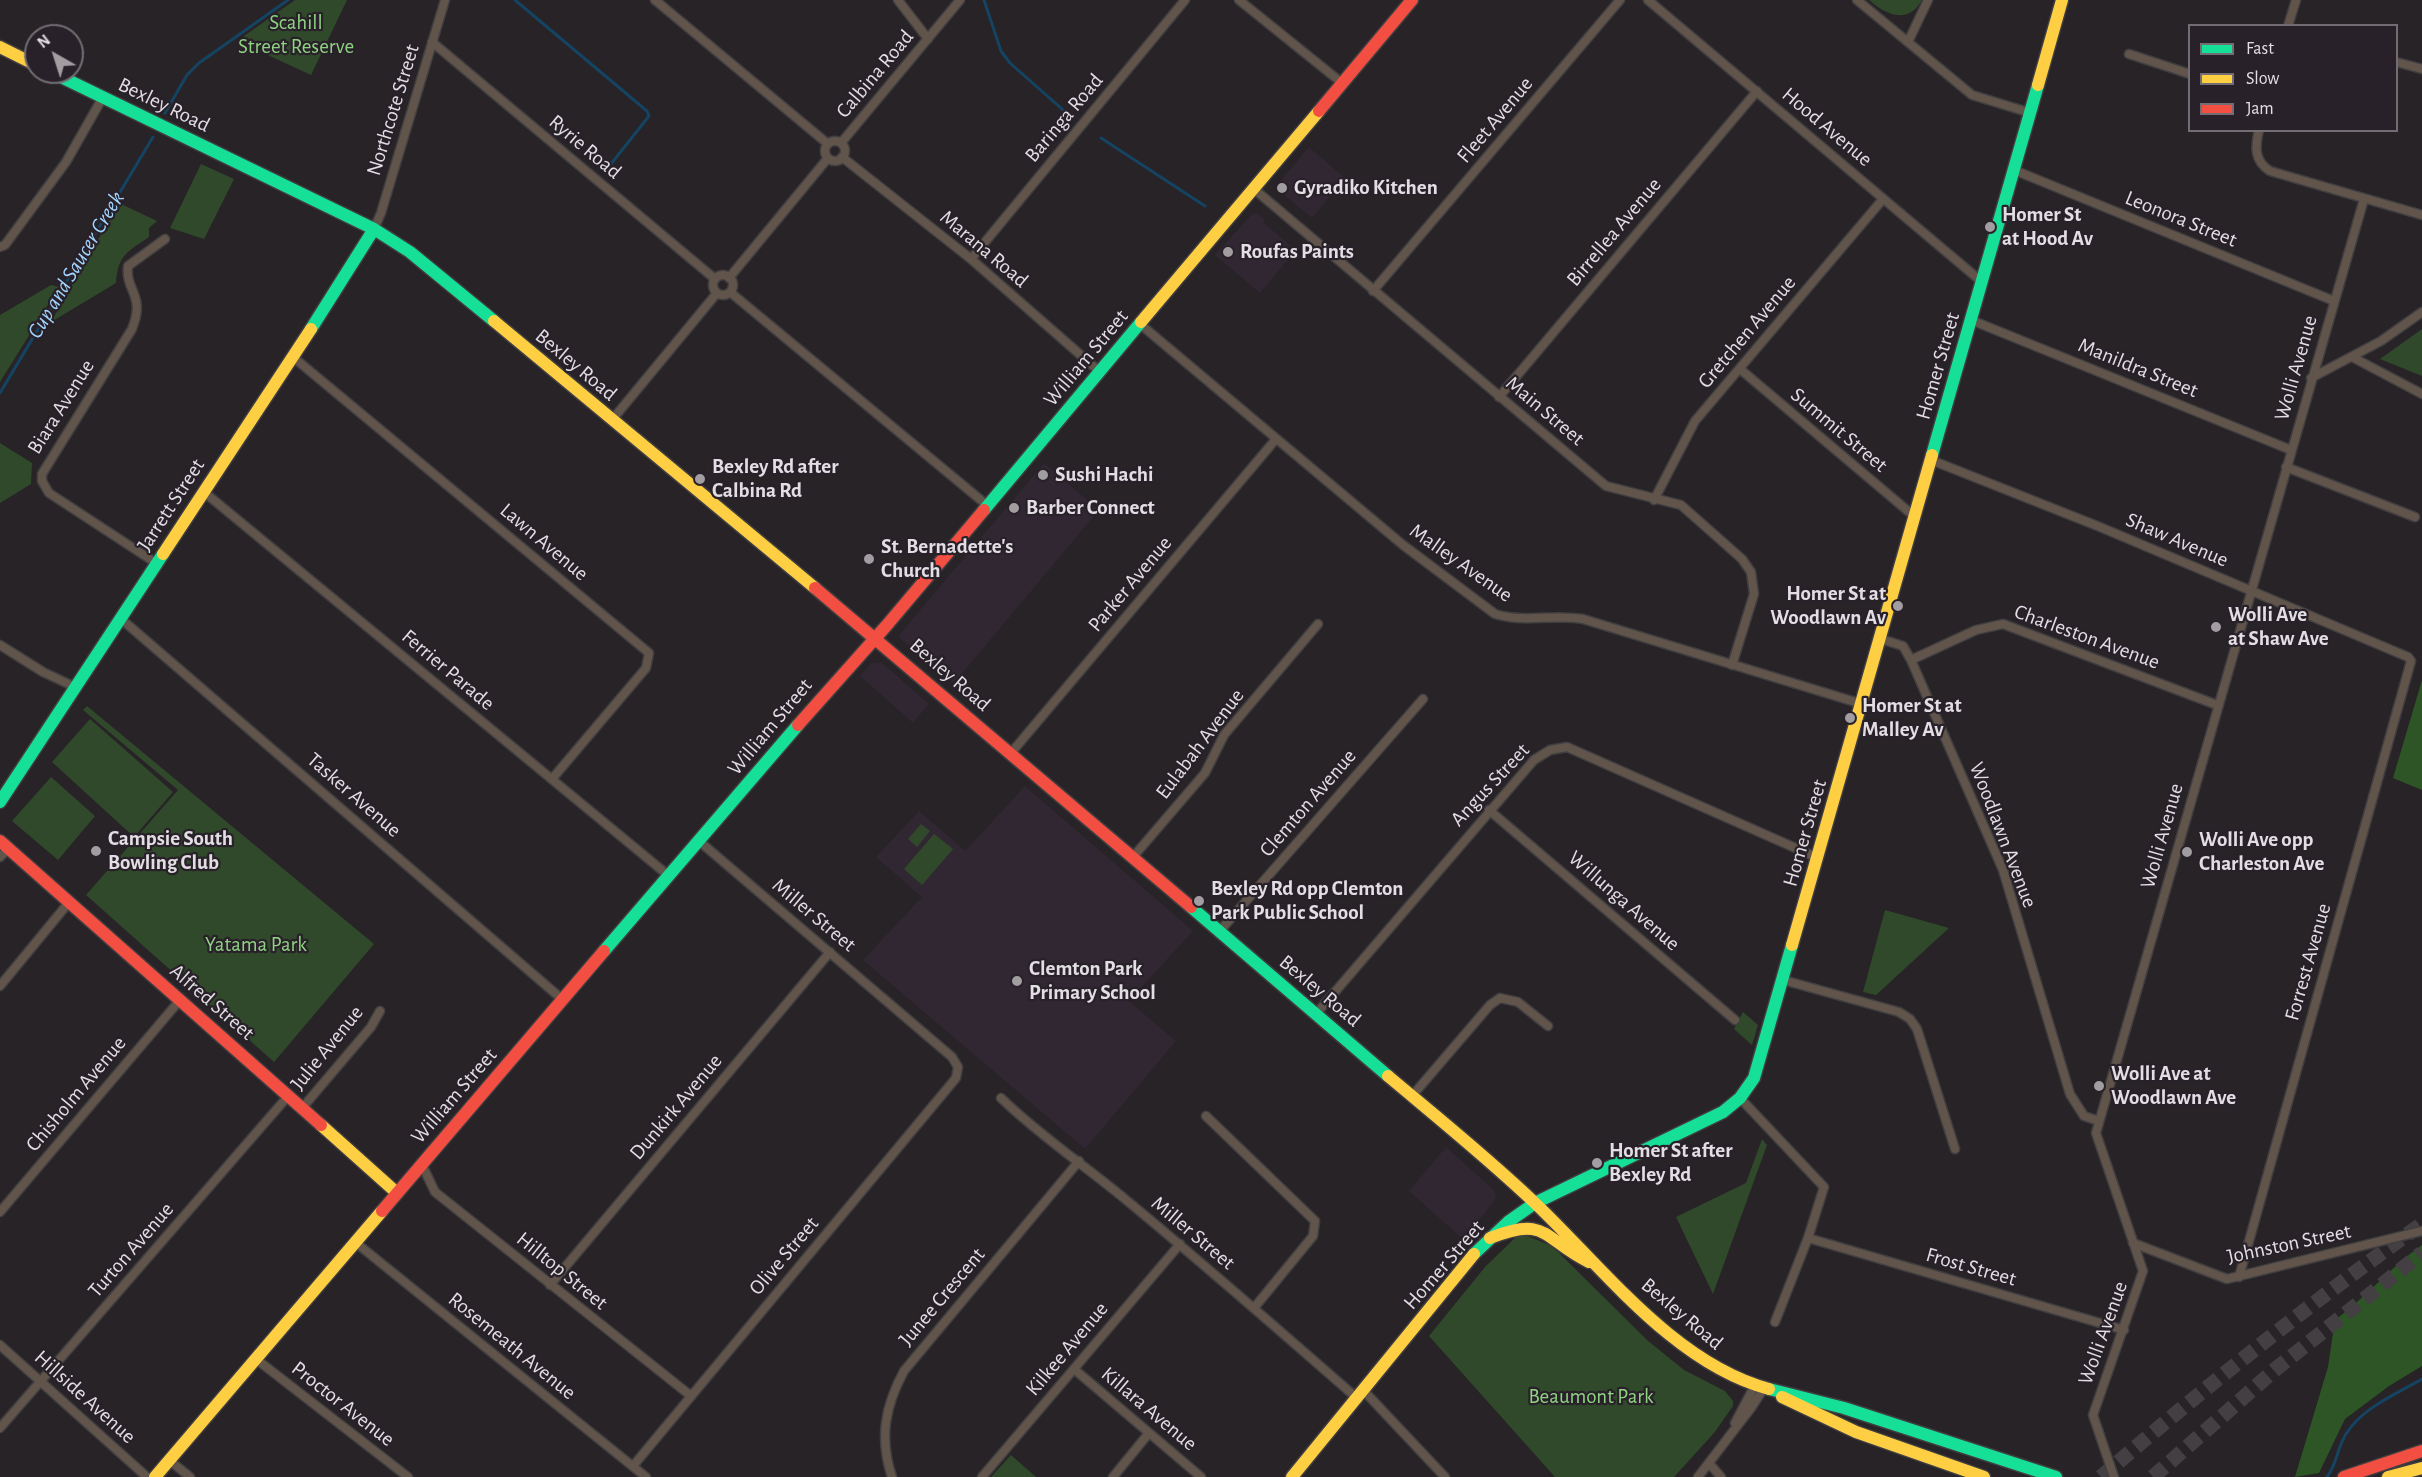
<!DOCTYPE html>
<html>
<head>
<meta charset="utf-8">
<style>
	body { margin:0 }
	#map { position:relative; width:2422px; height:1477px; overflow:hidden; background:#272327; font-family:"Alegreya Sans",sans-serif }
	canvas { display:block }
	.legend { position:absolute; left:2188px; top:24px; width:210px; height:108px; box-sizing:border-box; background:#282129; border:2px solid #726d73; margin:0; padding:8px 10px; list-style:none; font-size:18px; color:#e2dee3 }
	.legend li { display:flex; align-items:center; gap:12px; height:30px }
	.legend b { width:30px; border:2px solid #726d73 }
	.north { position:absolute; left:24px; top:24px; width:60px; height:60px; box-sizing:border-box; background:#282129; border:2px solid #726d73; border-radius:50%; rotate:321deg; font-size:16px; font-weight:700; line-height:24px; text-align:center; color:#e2dee3 }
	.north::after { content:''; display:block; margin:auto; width:21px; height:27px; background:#a19da1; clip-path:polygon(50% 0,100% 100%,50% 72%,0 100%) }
</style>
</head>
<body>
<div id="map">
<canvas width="2422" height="1477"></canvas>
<ul class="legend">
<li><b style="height:8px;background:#16e098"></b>Fast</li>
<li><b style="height:8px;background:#ffcf43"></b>Slow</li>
<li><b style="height:8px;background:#f24e42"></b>Jam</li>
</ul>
<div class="north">N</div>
</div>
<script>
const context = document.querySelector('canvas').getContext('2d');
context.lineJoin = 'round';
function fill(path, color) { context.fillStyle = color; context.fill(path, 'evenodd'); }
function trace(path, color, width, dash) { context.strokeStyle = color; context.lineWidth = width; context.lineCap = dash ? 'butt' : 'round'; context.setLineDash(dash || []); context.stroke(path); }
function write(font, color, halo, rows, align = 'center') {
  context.font = font + ' "Alegreya Sans",sans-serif'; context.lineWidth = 4.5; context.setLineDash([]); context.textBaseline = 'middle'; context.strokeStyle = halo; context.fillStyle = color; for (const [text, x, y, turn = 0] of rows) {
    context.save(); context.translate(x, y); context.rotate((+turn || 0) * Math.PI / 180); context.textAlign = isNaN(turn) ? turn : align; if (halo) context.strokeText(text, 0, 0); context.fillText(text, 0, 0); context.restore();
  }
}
fill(new Path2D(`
	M1309 147 1345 178 1312 218 1277 189V185Z
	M1257 213 1265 220 1263 222 1296 250 1260 293 1215 255 1252 214Z
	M1044 463 1099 510 954 683 900 638V634Z
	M881 662 929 704 913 723 860 676 871 663Z
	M1025 786 1193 931 1129 1001 1176 1041 1085 1149 863 960 922 897 876 857 919 811 965 851Z
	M1446 1147 1494 1190 1496 1195 1494 1201 1464 1240 1409 1191Z`), '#312733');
fill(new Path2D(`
	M295 0H347L311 75 246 45 244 36Z
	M1869 0H1922C1908 25 1886 15 1869 0Z
	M201 164 234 179 204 239 170 228Z
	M119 203 157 221 149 228V237C127 252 118 255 116 283L51 322Z
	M51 285 59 287 0 382V315Z
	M2422 329V376L2380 359Z
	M0 443 32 463 31 484 0 503Z
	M87 706 374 944 274 1062 86 895 178 790 83 710Z
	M90 719 173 792 134 837 52 762Z
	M51 777 95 816 58 860 12 821Z
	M921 824 930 831 917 847 908 839Z
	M934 834 953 849 922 885 904 869Z
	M1885 910 1949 928 1876 995 1863 992Z
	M1743 1012 1758 1025 1752 1045 1734 1029Z
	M1762 1139 1767 1145 1713 1294 1676 1217 1746 1183Z
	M1520 1233 1552 1246 1647 1340 1684 1370 1725 1391 1733 1401V1406L1714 1433 1674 1477H1555L1429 1336 1485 1267Z
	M1011 1455 1036 1477H991Z`), '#30492b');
fill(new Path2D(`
	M2422 680V790L2393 778Z
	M2422 1245V1366L2389 1386 2345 1419 2319 1473 2295 1477 2328 1367 2335 1320C2366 1297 2391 1267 2422 1245Z`), '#2e5526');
trace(new Path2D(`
	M515 0 647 111 649 116 607 169
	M984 0 1001 51 1010 63 1071 117
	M165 113 187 75 199 63 288 0
	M1101 138 1205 206
	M0 393 153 137
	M2327 1477C2337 1464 2337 1448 2346 1434 2362 1408 2396 1394 2422 1379`), '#154463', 3);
trace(new Path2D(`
	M2101 1477C2204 1388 2310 1303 2422 1224
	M2153 1477 2277 1368 2422 1253`), '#433f43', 15, [15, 8]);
const street = new Path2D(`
	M655 0 828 144
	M898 0 928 39
	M1239 0 1342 83
	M1648 0 1982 282
	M1857 0 1972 95 2031 113
	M2288 26 2296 0
	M432 42 715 279
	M1908 42 1928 0
	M2129 54 2190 74
	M2396 62 2422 69
	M2259 130C2255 147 2254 161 2270 171L2422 215
	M825 151a10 10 0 1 1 20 0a10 10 0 1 1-20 0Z
	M841 143 960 0
	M842 157 971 259 1100 372
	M2014 170 2334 301
	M1254 189 1606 486 1681 505 1742 559 1751 572 1754 594 1732 665
	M374 229 381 213 445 0
	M0 247 5 245 66 162 103 97
	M971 259 1185 0
	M713 285a10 10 0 1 1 20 0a10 10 0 1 1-20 0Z
	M729 278 828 158
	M1373 291 1620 0
	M730 292 988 506
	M1971 320 2291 450
	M1140 324 1403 545 1495 614C1524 623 1553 614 1583 619L1862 704
	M293 357 649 653 646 668 552 779
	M2352 357 2422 394
	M1740 369 1915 517
	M2311 378 2381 341 2422 312
	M1499 397 1757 91
	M612 420 717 293
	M1931 460 2100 527 2408 657 2411 661 2239 1277
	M2286 467 2415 517
	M204 492 669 876
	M1654 500 1695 421 1883 199
	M156 563 49 493 42 481V474L132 329C146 294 125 292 128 266L165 239
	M120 618 563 1000
	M1881 639 1903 646 1911 660 2003 870 2070 1094 2084 1116 2099 1121
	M0 645 43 672 75 687
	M1911 660 1976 630 2003 624 2217 705
	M1011 753 1276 439
	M1489 810 1735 1020
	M0 857 9 848
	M1133 857 1205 773 1224 735 1318 624
	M1219 932 1423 699
	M1783 980 1899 1012 1910 1019 1917 1029 1955 1149
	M0 986 70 901
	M1316 1014 1534 760 1550 750 1567 747 1818 858
	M1412 1096 1490 1005 1500 998 1518 1002 1548 1026
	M1001 1098C1039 1135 1084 1165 1125 1199 1204 1264 1281 1332 1358 1399
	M1740 1098 1824 1187 1808 1238 1775 1322
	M303 1107 371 1027 380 1011
	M1206 1116 1315 1221 1313 1236 1254 1308
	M422 1165 435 1192 691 1396
	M0 1212 180 1000
	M1808 1238 2124 1330
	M355 1242 646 1477
	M2133 1243 2227 1279 2422 1231
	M550 1285 830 952
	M0 1345 147 1477
	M256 1359 408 1477
	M1074 1369 1201 1477
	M1364 1391 1445 1477
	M1735 1423 1755 1385
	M0 1428 289 1095
	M169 1460 190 1477
	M1709 1463 1721 1477
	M633 1466 956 1078 958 1067 952 1057 699 841
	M892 1477C879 1438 885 1406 904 1371L1079 1161
	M982 1477 1180 1244
	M1113 1477 1149 1433
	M1698 1477 1751 1408 1764 1388
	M2114 1477 2093 1415 2143 1271 2096 1133 2364 199`);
const fast = new Path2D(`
	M51 72 374 229 410 252 494 321
	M311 329 374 229
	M1932 455 2038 85
	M984 510 1141 322
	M0 802 163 554
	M1191 907 1388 1076
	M604 951 798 725
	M1474 1254 1508 1222 1535 1203 1723 1112 1740 1098 1754 1078 1792 945
	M1769 1389 1844 1408 2056 1477`);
const slow = new Path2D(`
	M0 47 36 65
	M2038 85 2062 0
	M494 321 815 588
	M1141 322 1319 111
	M163 554 311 329
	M1792 945 1932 455
	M1388 1076C1438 1118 1489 1159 1536 1204 1604 1269 1675 1364 1769 1389
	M321 1125 397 1193
	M1490 1238C1548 1215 1542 1239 1589 1262
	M1782 1397 1856 1432 1984 1477
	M155 1477 382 1211
	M1292 1477 1474 1254
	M2388 1477 2422 1468`);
const jam = new Path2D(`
	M1319 111 1412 0
	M815 588 1191 907
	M798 725 887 625 984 510
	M0 841 321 1125
	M382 1211 604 951
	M2344 1477 2422 1451`);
trace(street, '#403e40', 11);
trace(fast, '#403e40', 15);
trace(slow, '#403e40', 15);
trace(jam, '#403e40', 15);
trace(street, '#61554b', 8);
trace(fast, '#16e098', 12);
trace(slow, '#ffcf43', 12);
trace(jam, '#f24e42', 12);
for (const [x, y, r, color] of [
	[1282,188,6,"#a19da1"],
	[1990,227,6,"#a19da1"],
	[1228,252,6,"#a19da1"],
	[1043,475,6,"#a19da1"],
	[700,479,6,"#a19da1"],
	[1014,508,6,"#a19da1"],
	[869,559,6,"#a19da1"],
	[1898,606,6,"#a19da1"],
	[2216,627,6,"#a19da1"],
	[1850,718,6,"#a19da1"],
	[96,851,6,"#a19da1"],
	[2187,852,6,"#a19da1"],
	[1199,901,6,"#a19da1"],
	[1017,981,6,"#a19da1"],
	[2099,1086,6,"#a19da1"],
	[1597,1163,6,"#a19da1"]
]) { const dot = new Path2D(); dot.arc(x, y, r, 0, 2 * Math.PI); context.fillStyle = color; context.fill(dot); trace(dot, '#282129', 2); }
write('21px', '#8fd282', '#282129', [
	["Scahill",296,23],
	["Street Reserve",296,47],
	["Yatama Park",256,945],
	["Beaumont Park",1591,1397]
]);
write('21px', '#e2dee3', '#282129', [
	["Calbina Road",875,74,-50],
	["Bexley Road",164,105,26],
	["Northcote Street",393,110,-73],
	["Baringa Road",1064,118,-50],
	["Fleet Avenue",1495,120,-50],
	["Hood Avenue",1827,127,40],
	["Ryrie Road",585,147,40],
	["Leonora Street",2181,219,22],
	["Birrellea Avenue",1614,232,-50],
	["Marana Road",984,249,40],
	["Gretchen Avenue",1747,332,-50],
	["William Street",1086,358,-50],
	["Bexley Road",576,365,40],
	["Homer Street",1938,366,-74],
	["Manildra Street",2138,368,22],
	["Wolli Avenue",2296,368,-74],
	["Biara Avenue",61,407,-58],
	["Main Street",1545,411,40],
	["Summit Street",1839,430,40],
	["Jarrett Street",171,505,-57],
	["Shaw Avenue",2177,540,23],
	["Lawn Avenue",544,542,40],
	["Malley Avenue",1461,563,35],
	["Parker Avenue",1130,584,-50],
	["Charleston Avenue",2087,637,20],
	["Ferrier Parade",448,670,40],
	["Bexley Road",950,675,41],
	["William Street",770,727,-50],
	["Eulabah Avenue",1200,744,-53],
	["Angus Street",1490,785,-47],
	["Tasker Avenue",354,795,41],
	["Clemton Avenue",1308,803,-49],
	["Homer Street",1805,833,-74],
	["Woodlawn Avenue",2003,835,69],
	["Wolli Avenue",2162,836,-74],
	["Willunga Avenue",1624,901,41],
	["Miller Street",814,915,40],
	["Forrest Avenue",2308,962,-74],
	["Bexley Road",1320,991,40],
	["Alfred Street",212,1002,41],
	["Julie Avenue",327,1048,-51],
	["Chisholm Avenue",76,1094,-50],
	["William Street",454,1096,-49],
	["Dunkirk Avenue",676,1107,-50],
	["Miller Street",1193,1233,40],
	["Johnston Street",2289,1244,-12],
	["Turton Avenue",131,1250,-49],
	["Olive Street",784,1256,-50],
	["Homer Street",1444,1265,-49],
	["Frost Street",1971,1267,16],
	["Hilltop Street",562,1271,39],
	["Junee Crescent",942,1297,-50],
	["Bexley Road",1682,1314,40],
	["Wolli Avenue",2103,1333,-70],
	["Rosemeath Avenue",512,1346,39],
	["Kilkee Avenue",1067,1349,-50],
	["Hillside Avenue",85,1397,42],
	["Proctor Avenue",343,1404,38],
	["Killara Avenue",1149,1409,40]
]);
write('bold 21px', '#e2dee3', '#282129', [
	["Gyradiko Kitchen",1294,188],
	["Homer St",2002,215],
	["at Hood Av",2002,239],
	["Roufas Paints",1240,252],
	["Bexley Rd after",712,467],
	["Calbina Rd",712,491],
	["Sushi Hachi",1055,475],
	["Barber Connect",1026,508],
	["St. Bernadette's",881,547],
	["Church",881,571],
	["Homer St at",1886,594,"right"],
	["Woodlawn Av",1886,618,"right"],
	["Wolli Ave",2228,615],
	["at Shaw Ave",2228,639],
	["Homer St at",1862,706],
	["Malley Av",1862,730],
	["Campsie South",108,839],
	["Bowling Club",108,863],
	["Wolli Ave opp",2199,840],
	["Charleston Ave",2199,864],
	["Bexley Rd opp Clemton",1211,889],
	["Park Public School",1211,913],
	["Clemton Park",1029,969],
	["Primary School",1029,993],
	["Wolli Ave at",2111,1074],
	["Woodlawn Ave",2111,1098],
	["Homer St after",1609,1151],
	["Bexley Rd",1609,1175]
], 'left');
write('italic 22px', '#a2d5fd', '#282129', [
	["Cup and Saucer Creek",76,265,-59]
]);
</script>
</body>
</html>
